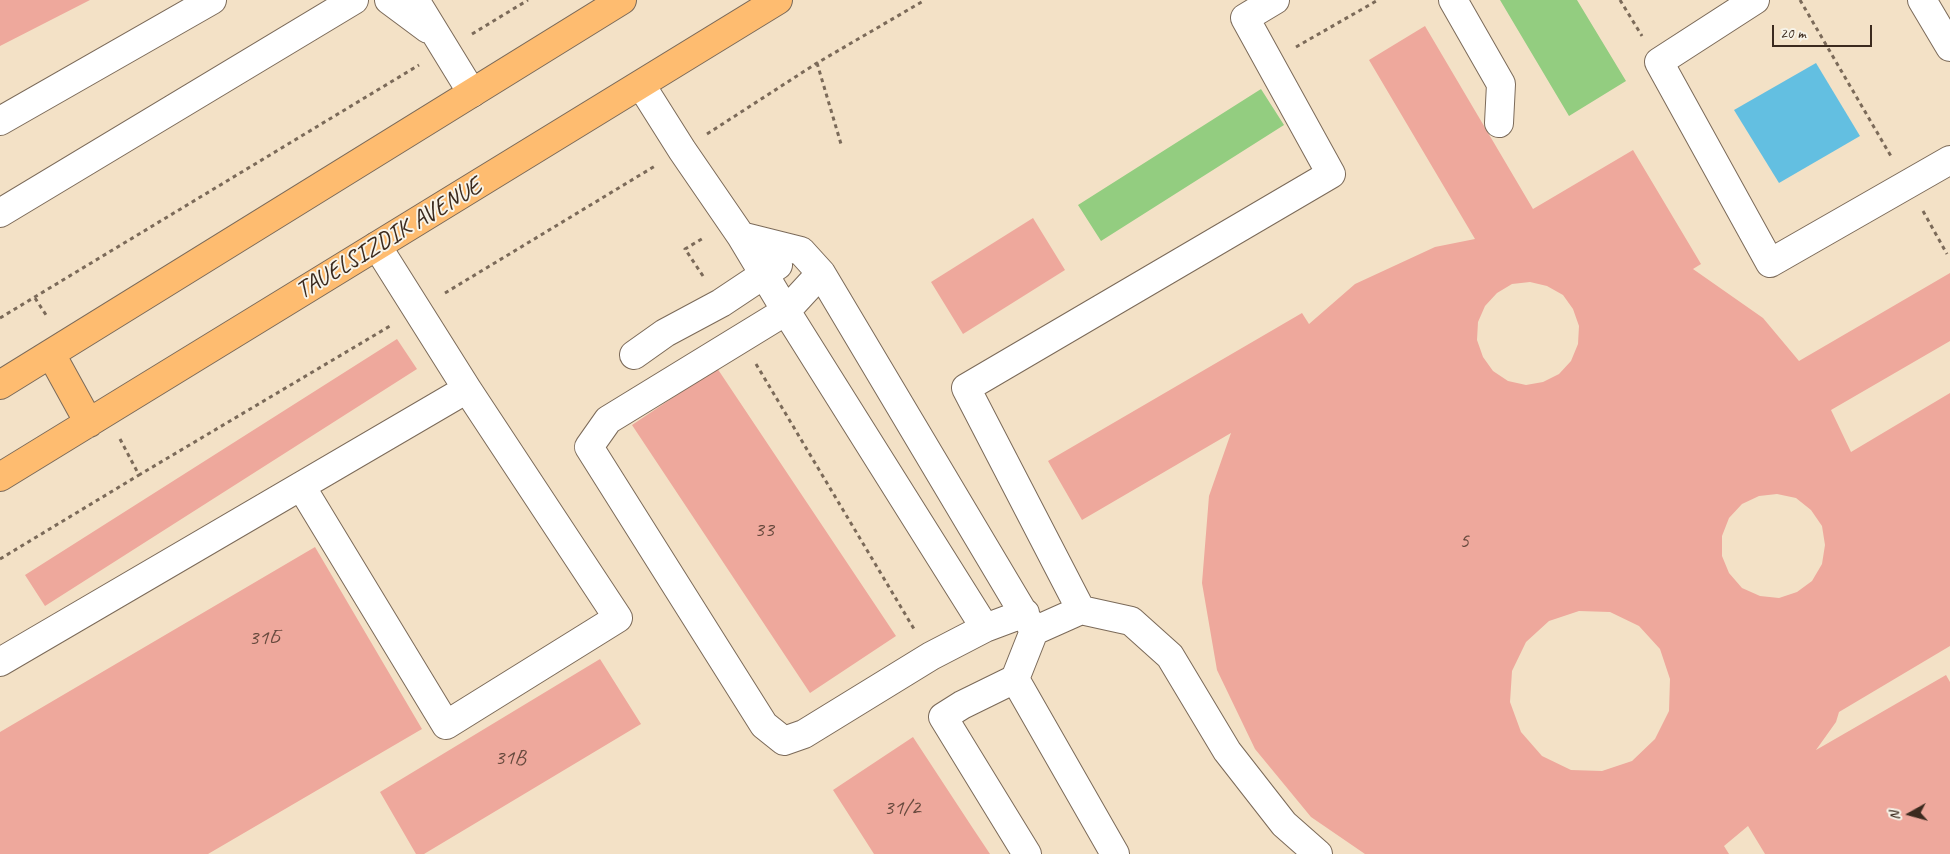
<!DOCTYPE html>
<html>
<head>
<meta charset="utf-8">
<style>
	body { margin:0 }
	#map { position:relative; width:1950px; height:854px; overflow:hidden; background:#f3e1c6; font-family:Caveat,sans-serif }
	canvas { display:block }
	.north { position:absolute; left:1885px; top:789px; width:50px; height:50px; -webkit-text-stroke:4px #f7f3e8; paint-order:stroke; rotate:263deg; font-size:14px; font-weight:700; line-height:20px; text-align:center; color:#3b2a1e }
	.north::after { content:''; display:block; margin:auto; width:18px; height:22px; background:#3b2a1e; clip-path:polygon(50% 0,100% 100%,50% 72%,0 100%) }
	.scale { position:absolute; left:1772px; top:25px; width:100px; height:22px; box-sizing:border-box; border:2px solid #3b2a1e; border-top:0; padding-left:6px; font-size:15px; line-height:18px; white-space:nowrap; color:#3b2a1e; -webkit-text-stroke:4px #f7f3e8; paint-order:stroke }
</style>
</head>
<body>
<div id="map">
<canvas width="1950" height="854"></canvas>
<div class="north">N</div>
<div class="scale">20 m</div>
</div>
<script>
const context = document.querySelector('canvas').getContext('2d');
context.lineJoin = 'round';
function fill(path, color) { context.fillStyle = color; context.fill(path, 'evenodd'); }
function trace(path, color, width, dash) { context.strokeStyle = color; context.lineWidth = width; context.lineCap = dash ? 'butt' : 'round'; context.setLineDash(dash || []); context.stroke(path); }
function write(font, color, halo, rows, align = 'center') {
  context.font = font + ' Caveat,sans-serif'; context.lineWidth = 4; context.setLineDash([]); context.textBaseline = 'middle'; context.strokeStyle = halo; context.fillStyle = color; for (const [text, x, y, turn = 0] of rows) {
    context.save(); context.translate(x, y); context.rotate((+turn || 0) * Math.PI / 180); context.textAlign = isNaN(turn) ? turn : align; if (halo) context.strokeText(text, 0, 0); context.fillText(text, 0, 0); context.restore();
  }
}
fill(new Path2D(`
	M1500 0H1577L1626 81 1569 116Z
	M1261 89 1284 125 1101 241 1078 205Z`), '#93cd80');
fill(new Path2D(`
	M1816 63 1860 136 1779 183 1734 110Z`), '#63bfe1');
fill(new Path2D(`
	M0 0H90L0 46Z
	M1425 26 1533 209 1633 150 1701 264 1693 269 1763 318 1799 361 1950 273V341L1831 410 1851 452 1950 393V646L1839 712 1836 722 1816 750 1946 675 1950 682V854H1765L1748 826 1724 846 1729 854H1365L1311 817 1255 749 1217 670 1202 583 1209 496 1231 433 1082 520 1048 461 1302 313 1309 324 1355 284 1435 247 1475 239 1369 60ZM1530 282 1547 286 1563 295 1573 309 1579 326 1578 344 1571 361 1559 374 1543 382 1526 385 1508 381 1493 371 1483 357 1477 340 1478 322 1485 306 1497 293 1512 284ZM1777 494 1796 498 1811 510 1822 526 1825 545 1822 564 1812 581 1797 592 1779 598 1760 596 1742 588 1729 573 1722 556V536L1729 518 1742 504 1759 496ZM1579 611 1610 612 1639 626 1660 649 1670 679 1669 711 1655 739 1632 761 1602 771 1571 770 1542 756 1521 732 1510 702 1512 671 1526 642 1549 621Z
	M1033 218 1065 270 963 334 931 282Z
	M397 339 417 369 45 606 25 575Z
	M717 368 896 636 810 693 632 425Z
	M315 547 422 729 208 854H0V732Z
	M600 659 641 724 424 854H416L380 792Z
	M913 737 972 827 990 854H874L833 790Z`), '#eea89c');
const minor = new Path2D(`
	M389 0 428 29
	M415 0 472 93
	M1453 0 1501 84 1499 123
	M1755 0 1659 62 1770 263 1950 160
	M1922 0 1950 47
	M641 85 682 150 741 236 786 311 985 628
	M0 121 212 0
	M0 213 354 0
	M741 236 801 251 821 273 1033 629
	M377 246 467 389
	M821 273 786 311 608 420 589 447 764 725 784 741 804 734 931 656 985 628 1025 613
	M634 355 665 333 721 303 778 265
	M1081 610 966 388 1331 174 1245 18 1275 0
	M0 662 467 389 618 618 446 725 301 486
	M1015 679 1115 854
	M1027 854 943 717 962 705 1015 679 1034 631 1081 610 1131 621 1170 656 1227 751 1284 824 1318 854`);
const major = new Path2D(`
	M51 354 89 423
	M0 385 622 0
	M0 477 778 0`);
trace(minor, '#7b6a59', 30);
trace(major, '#7b6a59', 30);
trace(new Path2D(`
	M1620 0 1642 36
	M1800 0 1892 158
	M472 34 528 0
	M1296 47 1378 0
	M817 63 841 144
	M707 134 817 63 925 0
	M1923 211 1947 254
	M703 276 685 249 705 237
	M445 293 655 166
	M35 298 48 318
	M0 318 419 65
	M756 364 914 629
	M120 439 139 475 390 326
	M0 559 139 475`), '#7b6a59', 3, [4, 4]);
trace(minor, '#fff', 28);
trace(major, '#febc70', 28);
write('22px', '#684a3e', null, [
	["33",764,530],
	["5",1464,541],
	["31Б",264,638],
	["31В",510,758],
	["31/2",902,808]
]);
write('25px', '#3b2a1e', '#f7f3e8', [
	["TAUELSIZDIK AVENUE",389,239,-31]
]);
</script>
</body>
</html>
